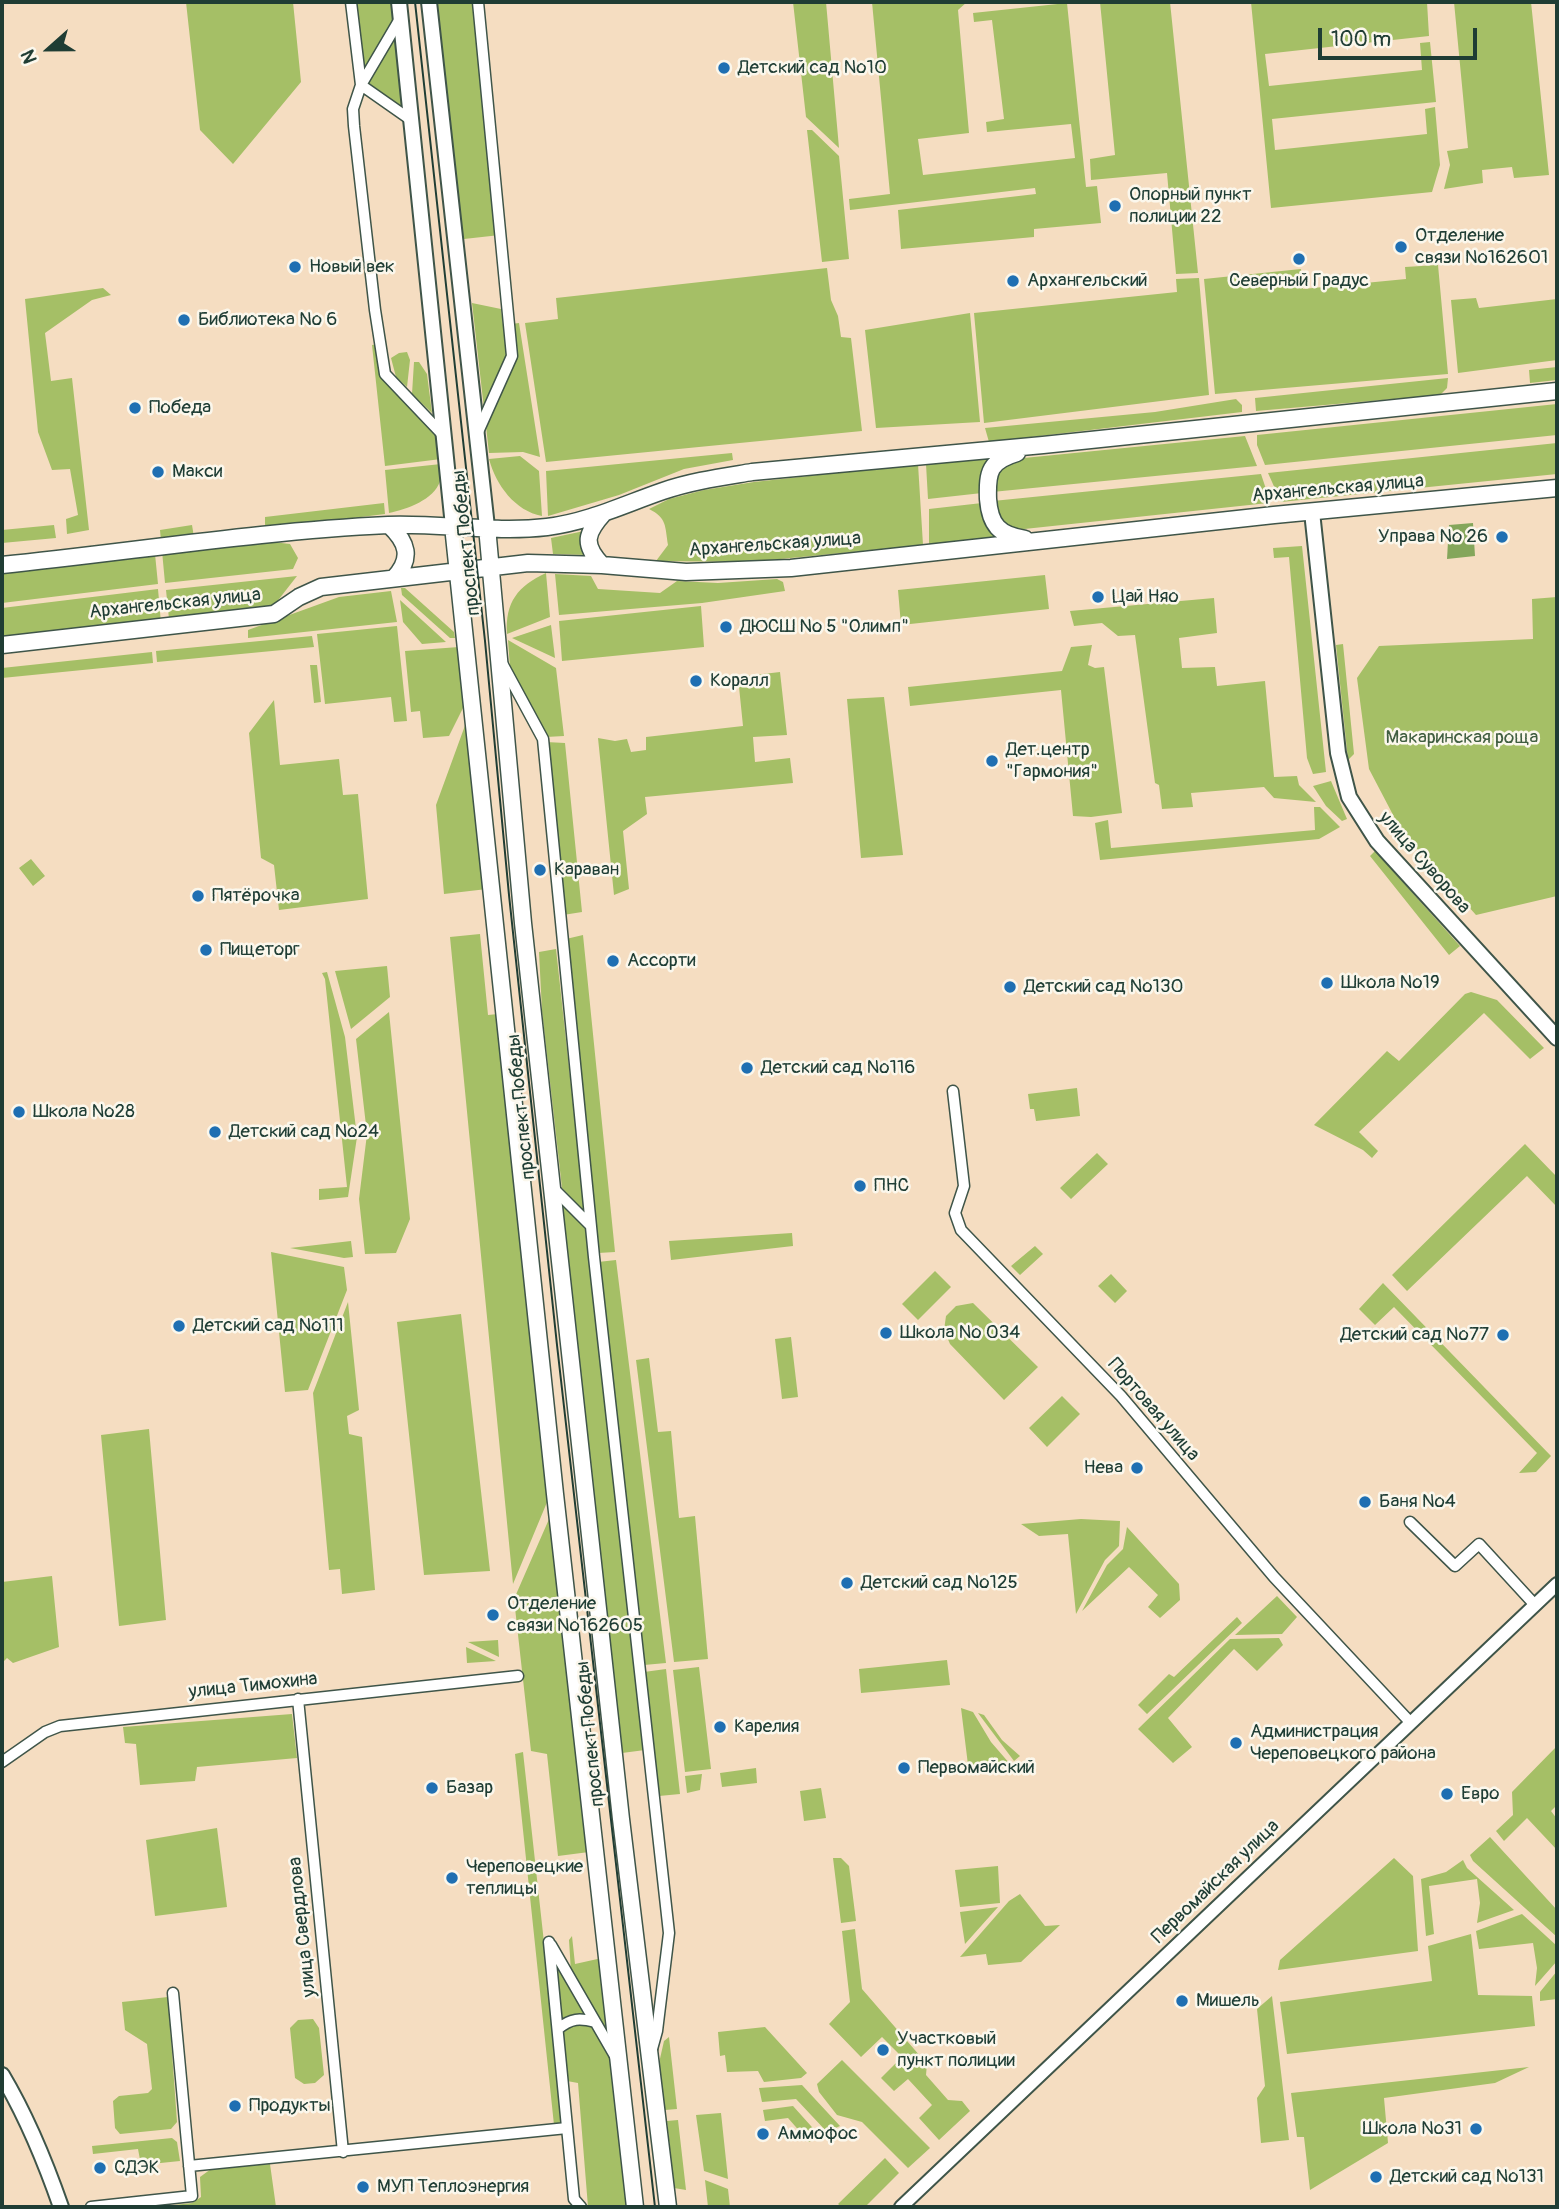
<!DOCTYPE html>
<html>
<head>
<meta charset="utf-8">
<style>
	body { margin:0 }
	#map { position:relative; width:1559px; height:2209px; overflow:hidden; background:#f5ddc1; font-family:Pangolin,sans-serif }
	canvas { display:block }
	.frame { position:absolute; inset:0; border:4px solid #1f3d34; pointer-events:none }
	.north { position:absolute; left:14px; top:14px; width:70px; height:70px; -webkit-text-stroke:5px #fbf7ec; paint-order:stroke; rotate:249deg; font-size:19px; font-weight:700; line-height:28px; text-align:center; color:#1f3d34 }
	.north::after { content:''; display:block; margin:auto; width:24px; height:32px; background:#1f3d34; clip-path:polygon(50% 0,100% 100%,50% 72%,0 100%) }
	.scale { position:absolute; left:1318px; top:28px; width:159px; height:32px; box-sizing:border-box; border:4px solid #1f3d34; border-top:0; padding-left:9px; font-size:21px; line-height:24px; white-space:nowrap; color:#1f3d34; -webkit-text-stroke:5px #fbf7ec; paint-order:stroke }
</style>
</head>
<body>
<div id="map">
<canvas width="1559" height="2209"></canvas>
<div class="frame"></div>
<div class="north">N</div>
<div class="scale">100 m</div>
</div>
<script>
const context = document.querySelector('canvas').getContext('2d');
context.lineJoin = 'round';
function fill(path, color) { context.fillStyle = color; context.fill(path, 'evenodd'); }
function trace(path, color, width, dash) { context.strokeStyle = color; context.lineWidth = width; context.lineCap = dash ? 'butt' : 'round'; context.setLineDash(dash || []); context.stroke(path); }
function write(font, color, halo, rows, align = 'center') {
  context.font = font + ' Pangolin,sans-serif'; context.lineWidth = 5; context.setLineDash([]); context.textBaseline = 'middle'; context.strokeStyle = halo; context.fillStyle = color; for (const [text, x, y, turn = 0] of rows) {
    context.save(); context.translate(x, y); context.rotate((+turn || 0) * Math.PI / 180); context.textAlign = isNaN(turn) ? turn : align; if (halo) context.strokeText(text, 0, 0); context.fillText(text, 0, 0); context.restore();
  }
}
fill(new Path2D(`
	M186 2H293L301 82 233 164 200 130Z
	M352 2H399L411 120 361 85Z
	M429 2H478L500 235 455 240Z
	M793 2H826L839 148 806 117Z
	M872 2H967L958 10 969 133 918 139 923 175 1075 158 1071 124 987 132 986 122 1004 119 992 20 974 22 973 13 1067 3 1086 187 1097 186 1101 223 1034 229V237L901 249 898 210 1036 194 1035 188 850 210 849 199 890 194Z
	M1100 2H1170L1198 273 1176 274 1167 173 1091 180 1090 159 1115 155Z
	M1251 2H1427L1429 36 1265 54 1269 86 1422 70 1420 43 1430 42 1436 102 1272 119 1275 150 1427 134 1425 109 1435 107 1440 165 1432 192 1271 208Z
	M1454 2H1531L1549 175 1514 178 1512 167 1482 170 1483 183 1444 189 1450 165 1447 151 1468 148Z
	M807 130H812L839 156 849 259 822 262Z
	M1438 265 1448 374 1215 394 1204 279 1301 269 1303 289 1406 279 1405 267Z
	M827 268 831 300 838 316 841 337 851 338 862 431 546 462 525 323 558 319 556 298Z
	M1199 278 1209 395 984 423 974 313 1177 292 1176 279Z
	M103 288 111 295 92 300 45 333 51 381 72 378 89 530 67 534 66 519 78 515 70 469 52 470 38 432 25 299Z
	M1476 298 1479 308 1557 299V360L1458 373 1451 300Z
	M472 303 501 309 503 325 519 323 540 457 523 452 489 453Z
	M970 313 980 422 876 428 865 330Z
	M380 344 386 374 437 432 441 459 385 466 372 345Z
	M407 352 410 360 407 387 396 377 391 358 399 353Z
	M414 362H419L427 374 432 413 412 394Z
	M1557 367V380L1530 383 1529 370Z
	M1448 378 1447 388 1440 395 1256 411 1255 398Z
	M1236 399 1242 405V412L989 442 985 428 1155 412Z
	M1557 404V435L1265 465 1257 445V435Z
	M1245 436 1257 466 992 492 994 472 1014 459Z
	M1557 443V474L1281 502 1268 473Z
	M732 453 733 460 684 469 619 495 548 516 546 471Z
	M520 456 539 471 542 516C515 511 496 485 489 459Z
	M995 456 982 493 928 499 926 464Z
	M441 464C441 469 442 476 440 481 434 500 407 509 389 513L385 470Z
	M918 464 923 545 750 562 656 561 668 545C665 526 667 518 649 509L669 499 704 490 754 482Z
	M1261 474 1266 489 1268 503 1015 530 1004 527 993 501Z
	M384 503 385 514 265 529V517Z
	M982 503 999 538 929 544V509Z
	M54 525 56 538 2 543V530Z
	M192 525 194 537 161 541 160 530Z
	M584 531 588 555 553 554 551 538Z
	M264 541 290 544 298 558 293 569 165 583 162 551Z
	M1302 546 1326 772 1313 774 1307 758 1289 557 1274 558 1273 548Z
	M155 554 158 584 2 603V569Z
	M546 573 550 617 507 634C505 602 518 586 546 573Z
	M555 574 591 576 598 589 660 593 677 581 718 583 777 579 783 582 785 591 702 603 559 615Z
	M1045 575 1049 609 901 625 898 590Z
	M297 576 272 608 169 619 166 590Z
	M401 588H405L454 632 455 638H450L402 595Z
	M158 589 161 623 2 638V608Z
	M391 591 397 622 248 638V630L339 597Z
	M1557 597V896L1476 915 1402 832 1369 769 1357 678 1379 646 1533 639 1532 599Z
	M1214 598 1217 633 1179 638 1182 668 1215 667 1217 686 1265 681 1274 777 1297 776 1299 785 1316 802 1274 798 1264 787 1191 793 1193 807 1162 809 1159 785 1155 783 1135 635 1118 636 1102 623 1074 626 1070 611Z
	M400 600 446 642 422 644 403 622Z
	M701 606 704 647 562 661 559 621Z
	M551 625 555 658 512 638Z
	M397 626 407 721 394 722 391 697 325 704 317 634Z
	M312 636 314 647 157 662 156 651Z
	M508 640 556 668 564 736 546 737 510 668Z
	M1343 644 1354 754 1348 760 1336 645Z
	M1092 645 1088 665 1095 668 1104 667 1122 813 1091 817 1073 816 1061 690 910 706 908 687 1062 671 1071 647Z
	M459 647 464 706 449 736 423 738 420 711 411 712 405 651Z
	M152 652 153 663 2 678V668Z
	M310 665H317L321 702 314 703Z
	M780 672 787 735 753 737 755 762 790 758 793 783 645 797 647 814 623 831 629 889 614 895 598 738 615 741 627 739 631 752 646 750V737L743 726 738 677Z
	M884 697 903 855 861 858 847 699Z
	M274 700 280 765 339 759 343 795 358 794 368 899 279 910 274 865 261 858 249 733Z
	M467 720 487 889 444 894 436 805Z
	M546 742 565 743 582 912 563 915Z
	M1331 781 1347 819 1342 821 1326 806 1313 786Z
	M1314 807H1320L1340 827 1319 839 1100 860 1095 823 1108 820 1111 848 1315 830Z
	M1375 851 1460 946 1449 955 1370 856Z
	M31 859 45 876 33 886 19 868Z
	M480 934 488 1015 498 1014 550 1495 513 1584 450 937Z
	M583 935 615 1252 598 1253 566 939Z
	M556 949 585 1213 562 1188 542 1011 539 952Z
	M387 966 390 997 351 1029 335 971Z
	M327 972 345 1037 357 1137 348 1197 319 1200V1189L347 1187 325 979 322 973Z
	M1471 992 1497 1000 1544 1048 1530 1059 1484 1013 1359 1132 1378 1151 1372 1158 1363 1150 1314 1125 1387 1051 1399 1061 1465 994Z
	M389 1012 410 1219 396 1253 365 1254 359 1199 367 1134 356 1039Z
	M1077 1088 1080 1116 1036 1121 1034 1109H1030L1028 1094Z
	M1525 1144 1557 1177V1207L1527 1176 1407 1291 1392 1275Z
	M1097 1153 1108 1164 1071 1199 1060 1188Z
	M562 1203 587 1229 645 1750 622 1753Z
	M792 1233 793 1246 671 1260 669 1241Z
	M351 1241 353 1257 344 1258 290 1248Z
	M1035 1246 1043 1254 1020 1275 1011 1266Z
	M271 1252 344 1267 347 1290 308 1390 285 1392Z
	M616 1260 666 1663 644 1665 598 1262Z
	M935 1271 951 1287 918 1320 902 1304Z
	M1111 1274 1127 1291 1115 1303 1098 1286Z
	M1383 1283 1551 1456 1536 1472 1519 1473 1537 1453 1394 1307 1375 1325 1359 1309Z
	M348 1302 359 1410 347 1416 349 1434 362 1437 375 1590 342 1594 340 1569 329 1570 313 1393Z
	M973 1303 1038 1367 1004 1400 950 1344 944 1330 946 1316 956 1306Z
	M461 1314 490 1571 424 1575 397 1322Z
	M791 1337 798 1397 782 1399 775 1339Z
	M649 1358 658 1432 671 1431 679 1518 695 1516 708 1659 674 1662 636 1360Z
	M1062 1396 1080 1414 1047 1447 1029 1428Z
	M149 1429 166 1620 119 1626 101 1435Z
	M553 1510 589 1852 558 1856 547 1754 531 1751 514 1599Z
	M1081 1519 1120 1521 1119 1546 1105 1560 1076 1614 1068 1534 1039 1536 1021 1524Z
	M1127 1527 1179 1584 1180 1600 1160 1618 1148 1607 1158 1595 1129 1567 1082 1611 1107 1565 1123 1549Z
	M52 1576 59 1647 13 1663 7 1658 2 1663V1582Z
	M1277 1596 1297 1617 1282 1634 1235 1635Z
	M1237 1617 1242 1623 1147 1714 1138 1705 1169 1674 1174 1677Z
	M1279 1638 1283 1645 1257 1671 1234 1649 1168 1718 1192 1747 1173 1763 1138 1729 1230 1639Z
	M498 1640 499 1657 468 1642Z
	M466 1647 496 1661 467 1663Z
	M947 1660 950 1685 861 1693 859 1669Z
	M699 1667 711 1769 685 1772 673 1670Z
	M666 1669 680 1794 659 1796 644 1672Z
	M961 1708 973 1712 991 1742 1010 1764 1006 1768 969 1773Z
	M978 1713 984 1715 1002 1740 1020 1756 1014 1761Z
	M292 1714 297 1758 197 1767 195 1781 140 1785 136 1744 125 1743 123 1727Z
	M1557 1746V1805L1551 1811 1557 1819V1850L1527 1818 1504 1841 1496 1831 1513 1815 1512 1792Z
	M523 1752 564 2124 554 2125 515 1754Z
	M756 1768 757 1783 722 1787 720 1773Z
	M702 1774 700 1790 687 1793 685 1776Z
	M821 1788 826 1818 804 1821 800 1791Z
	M217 1828 227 1907 155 1916 146 1840Z
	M1490 1837 1557 1910V1937L1473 1861 1470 1855Z
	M833 1858H841L849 1866 856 1921 841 1923Z
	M1394 1858 1413 1876 1418 1951 1278 1970 1280 1960Z
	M1463 1860 1467 1868 1514 1910 1477 1923 1480 1903 1477 1879 1429 1886 1434 1934 1426 1936 1421 1879 1446 1872Z
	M998 1866 1000 1903 960 1907 955 1870Z
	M1020 1894 1045 1926 1060 1925 1021 1962 988 1965 986 1954 960 1957 1009 1901Z
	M998 1907 965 1944 960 1912Z
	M1522 1914 1557 1946V1961L1535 1986 1537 1968 1533 1943 1479 1949 1476 1931Z
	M855 1929 862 1989 927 2064 926 2075 948 2100 962 2101 970 2111 939 2140 919 2118 932 2105 908 2079 894 2091 881 2078 902 2057 882 2037 861 2057 829 2024 850 2002 842 1931Z
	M1471 1934 1478 1995 1532 1996 1535 2026 1287 2054 1280 2002 1432 1981 1428 1946Z
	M572 1936 575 1964 602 1958 631 2207H588L578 2083 567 2081 555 1960 571 1972 569 1940Z
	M1557 1971V1999L1540 2001V1992Z
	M1272 1996 1289 2140 1261 2143 1257 2098 1265 2086 1257 2009Z
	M168 1997 177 2122 171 2129 120 2134 115 2128 113 2101 119 2096 148 2093 152 2089 147 2044 125 2030 122 2002Z
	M313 2019 319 2028 324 2075 315 2083 304 2084 295 2078 290 2028 298 2020Z
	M765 2027 807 2073 801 2078 764 2082 758 2071 727 2072 725 2055 720 2056 718 2032Z
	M669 2037 677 2109 665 2110 659 2063 664 2041Z
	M842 2060 930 2148 908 2168 862 2122 837 2115 819 2092 817 2084Z
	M1529 2067 1495 2083 1384 2098 1388 2143 1310 2190 1304 2137H1297L1291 2093Z
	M802 2085 840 2126 827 2132 796 2099 762 2102 759 2088Z
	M793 2106 820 2136 809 2142 788 2118 765 2121 763 2110Z
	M721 2113 728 2179 704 2171 696 2115Z
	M678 2120 686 2190 674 2188 667 2121Z
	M172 2138 177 2142 180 2161 141 2165 138 2149 93 2154 92 2146Z
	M885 2158 899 2173 865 2207H842L838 2204Z
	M270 2164 276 2207H156L192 2203 201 2197 200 2177 211 2169Z
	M705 2180 728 2189 730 2207H708Z`), '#a5bf66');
fill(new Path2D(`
	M1473 523 1475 556 1447 559 1449 525Z`), '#84a65b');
const minor = new Path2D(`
	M351 2 361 85 353 109 354 126 375 310 385 374 443 435
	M478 2 512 356 478 432
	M401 17 361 85 411 120
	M503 665 543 739 594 1257 669 1933 657 2031 652 2049
	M953 1091 964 1186 955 1213 961 1230 1121 1396 1274 1577 1410 1722
	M552 1187 591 1226
	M1410 1522 1455 1566 1479 1544 1535 1605
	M298 1699 343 2152
	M2 1762 45 1732 60 1726 518 1676
	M549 1942 574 2199 581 2207
	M551 1945 615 2056
	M558 2029C571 2018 580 2018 595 2022
	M189 2166 567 2128
	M91 2207 192 2196 173 1993`);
const tertiary = new Path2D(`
	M901 2207 1557 1584`);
const secondary = new Path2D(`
	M399 2 453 526
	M429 2 487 527
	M1312 512 1338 753 1349 797 1377 841 1557 1038
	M2 2075C27 2117 45 2161 61 2207`);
const primary = new Path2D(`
	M1017 453C990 461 987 471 988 499 990 525 999 535 1025 539
	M389 525C407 542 413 558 394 578
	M453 526 555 1494 635 2207
	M487 527 523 923 621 1819 668 2207
	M2 565C130 552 259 531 388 525 441 523 494 533 547 527 588 522 625 504 663 491 692 481 722 477 752 472L1043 445 1557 391
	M602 565C582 544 586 533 604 513
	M2 645 274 614 299 597 321 587 528 563 602 565 686 572 791 568 1274 515 1557 488`);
trace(minor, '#3f5549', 13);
trace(tertiary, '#3f5549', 16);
trace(secondary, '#3f5549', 18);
trace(primary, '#3f5549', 19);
trace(minor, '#fff', 10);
trace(tertiary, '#fff', 12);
trace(secondary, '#fff', 14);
trace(primary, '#fff', 16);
trace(new Path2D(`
	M415 2 485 641 509 895 557 1345 655 2207`), '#1f3d34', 2);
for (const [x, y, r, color] of [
	[724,68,7,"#1f6fb2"],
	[1115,206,7,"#1f6fb2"],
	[1401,247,7,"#1f6fb2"],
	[1299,259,7,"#1f6fb2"],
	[295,267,7,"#1f6fb2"],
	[1013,281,7,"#1f6fb2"],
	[184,320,7,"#1f6fb2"],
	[135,408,7,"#1f6fb2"],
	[158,472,7,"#1f6fb2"],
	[1502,537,7,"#1f6fb2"],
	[1098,597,7,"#1f6fb2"],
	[726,627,7,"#1f6fb2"],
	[696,681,7,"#1f6fb2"],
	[992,761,7,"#1f6fb2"],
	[540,870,7,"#1f6fb2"],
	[198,896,7,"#1f6fb2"],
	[206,950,7,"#1f6fb2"],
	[613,961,7,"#1f6fb2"],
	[1327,983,7,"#1f6fb2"],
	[1010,987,7,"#1f6fb2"],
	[747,1068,7,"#1f6fb2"],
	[19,1112,7,"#1f6fb2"],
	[215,1132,7,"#1f6fb2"],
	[860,1186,7,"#1f6fb2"],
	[179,1326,7,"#1f6fb2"],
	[886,1333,7,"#1f6fb2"],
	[1503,1335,7,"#1f6fb2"],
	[1137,1468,7,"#1f6fb2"],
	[1365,1502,7,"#1f6fb2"],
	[847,1583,7,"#1f6fb2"],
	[493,1615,7,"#1f6fb2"],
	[720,1727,7,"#1f6fb2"],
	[1236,1743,7,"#1f6fb2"],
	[904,1768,7,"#1f6fb2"],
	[432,1788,7,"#1f6fb2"],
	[1447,1794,7,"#1f6fb2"],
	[452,1878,7,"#1f6fb2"],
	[1182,2001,7,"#1f6fb2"],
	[883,2050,7,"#1f6fb2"],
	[235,2106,7,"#1f6fb2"],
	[1476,2129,7,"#1f6fb2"],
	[763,2134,7,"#1f6fb2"],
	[100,2168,7,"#1f6fb2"],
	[1376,2177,7,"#1f6fb2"],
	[363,2187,7,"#1f6fb2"]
]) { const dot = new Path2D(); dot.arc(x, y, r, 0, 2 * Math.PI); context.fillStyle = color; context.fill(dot); trace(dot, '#fbf7ec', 2.5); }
write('19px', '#1f3d34', '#fbf7ec', [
	["Детский сад №10",738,68],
	["Опорный пункт",1129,195],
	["полиции 22",1129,217],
	["Отделение",1415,236],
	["связи №162601",1415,258],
	["Новый век",309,267],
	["Архангельский",1027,281],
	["Северный Градус",1299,281,"center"],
	["Библиотека № 6",198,320],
	["Победа",149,408],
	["Макси",172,472],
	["Управа № 26",1488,537,"right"],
	["Цай Няо",1112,597],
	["ДЮСШ № 5 \"Олимп\"",740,627],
	["Коралл",710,681],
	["Дет.центр",1006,750],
	["\"Гармония\"",1006,772],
	["Караван",554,870],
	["Пятёрочка",212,896],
	["Пищеторг",220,950],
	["Ассорти",627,961],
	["Школа №19",1341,983],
	["Детский сад №130",1024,987],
	["Детский сад №116",761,1068],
	["Школа №28",33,1112],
	["Детский сад №24",229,1132],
	["ПНС",874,1186],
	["Детский сад №111",193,1326],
	["Школа № 034",900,1333],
	["Детский сад №77",1489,1335,"right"],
	["Нева",1123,1468,"right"],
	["Баня №4",1379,1502],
	["Детский сад №125",861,1583],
	["Отделение",507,1604],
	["связи №162605",507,1626],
	["Карелия",734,1727],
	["Администрация",1250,1732],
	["Череповецкого района",1250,1754],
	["Первомайский",918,1768],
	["Базар",446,1788],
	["Евро",1461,1794],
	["Череповецкие",466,1867],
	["теплицы",466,1889],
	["Мишель",1196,2001],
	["Участковый",897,2039],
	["пункт полиции",897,2061],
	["Продукты",249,2106],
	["Школа №31",1462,2129,"right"],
	["Аммофос",777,2134],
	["СДЭК",114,2168],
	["Детский сад №131",1390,2177],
	["МУП Теплоэнергия",377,2187]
], 'left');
write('19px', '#1f3d34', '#fbf7ec', [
	["Архангельская улица",1338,489,-5],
	["проспект Победы",467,543,-96],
	["Архангельская улица",775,545,-4],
	["Архангельская улица",175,604,-6],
	["улица Суворова",1424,863,49],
	["проспект Победы",522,1107,-96],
	["Портовая улица",1153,1410,49],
	["улица Тимохина",253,1686,-6],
	["проспект Победы",591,1734,-96],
	["Первомайская улица",1216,1882,-44],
	["улица Свердлова",303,1927,-96]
]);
write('19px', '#405e40', '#fbf7ec', [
	["Макаринская роща",1462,738]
]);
</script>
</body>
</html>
